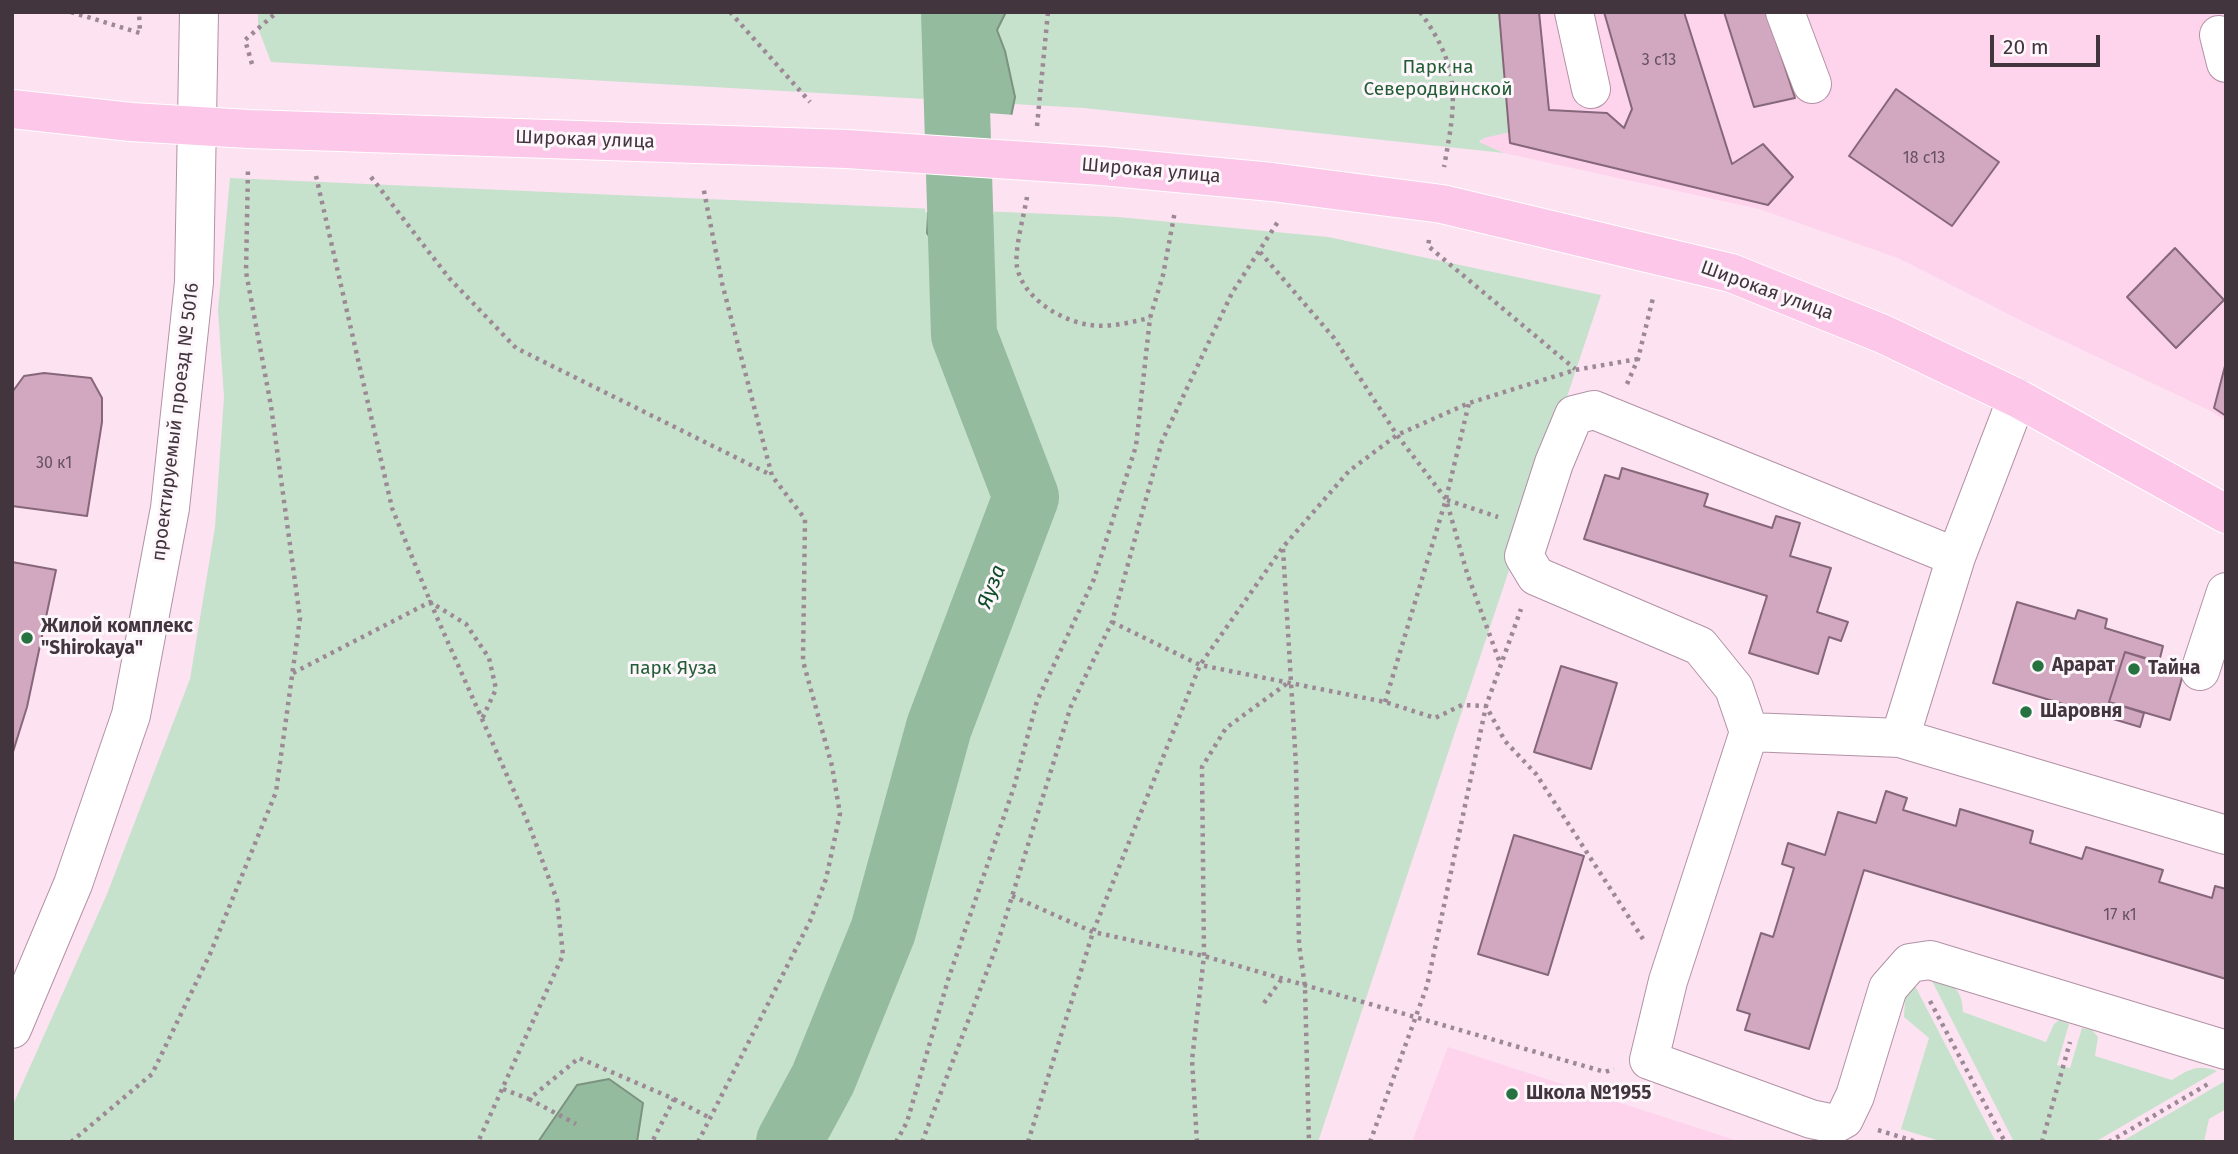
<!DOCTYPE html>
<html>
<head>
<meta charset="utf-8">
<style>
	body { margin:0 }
	#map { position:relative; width:2238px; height:1154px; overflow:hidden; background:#fde2f2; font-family:"Fira Sans",sans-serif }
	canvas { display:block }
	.frame { position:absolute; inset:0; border:14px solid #42353d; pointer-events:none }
	.scale { position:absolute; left:1990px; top:35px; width:110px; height:32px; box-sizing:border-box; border:4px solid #42353d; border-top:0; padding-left:9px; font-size:21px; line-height:24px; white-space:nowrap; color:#42353d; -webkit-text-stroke:5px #fdf6fa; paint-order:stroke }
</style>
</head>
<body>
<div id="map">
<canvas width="2238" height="1154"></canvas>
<div class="frame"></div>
<div class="scale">20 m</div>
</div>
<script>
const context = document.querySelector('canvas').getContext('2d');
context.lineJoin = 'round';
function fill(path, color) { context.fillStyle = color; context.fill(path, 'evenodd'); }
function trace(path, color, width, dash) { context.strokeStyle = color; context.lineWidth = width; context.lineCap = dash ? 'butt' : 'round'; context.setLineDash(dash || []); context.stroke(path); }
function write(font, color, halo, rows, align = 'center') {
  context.font = font + ' "Fira Sans",sans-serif'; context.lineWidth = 6; context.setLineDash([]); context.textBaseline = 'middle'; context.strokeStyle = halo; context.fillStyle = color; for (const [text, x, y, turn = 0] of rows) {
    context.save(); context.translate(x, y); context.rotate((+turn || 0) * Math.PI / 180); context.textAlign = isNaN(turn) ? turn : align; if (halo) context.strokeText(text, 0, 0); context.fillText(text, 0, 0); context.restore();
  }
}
fill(new Path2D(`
	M1499 12H2226V421L2211 411 2032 326 1898 258 1759 209 1504 153 1479 143 1484 138Z
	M1448 1047 1741 1142H1412Z`), '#fed4ed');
fill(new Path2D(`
	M258 12H1499L1510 132 1484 138 1479 142 1504 153 1084 108 271 62 258 28Z
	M230 178 1118 217 1328 237 1601 295 1318 1142H12V1107L107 894 190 679 215 527 224 397 218 310Z
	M1929 975C1952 984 1962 987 1963 1012L2046 1042 2054 1024 2059 1020 2069 1024 2057 1065 2070 1068 2082 1028 2092 1030 2098 1037 2095 1056 2172 1080C2189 1069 2199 1064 2217 1071L2095 1142H2014Z
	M1914 984 1996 1142H1943L1901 1129 1929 1038 1904 1017 1905 999Z
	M2225 1081 2226 1109 2209 1119 2204 1142H2121Z`), '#c6e2cc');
const water = new Path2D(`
	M940 12H1006L997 30 1005 51 1015 97 982 259 960 285 927 233 936 80 942 36Z
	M609 1079 643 1103 637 1142H538L577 1085Z`);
fill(water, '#94bb9d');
trace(water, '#7b9380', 2);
fill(new Path2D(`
	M931 109 1015 115 994 214 925 212Z`), '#fde2f2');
trace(new Path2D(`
	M789 1142 823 1079 883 931 939 727 1026 497 964 335 954 12`), '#94bb9d', 66);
const building = new Path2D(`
	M1499 12H1539L1549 110 1607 113 1624 128 1632 109 1604 12H1684L1732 164 1763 144 1793 177 1768 205 1510 143Z
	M1724 12H1767L1795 98 1754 107Z
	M1896 89 1999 162 1952 226 1849 156Z
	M2175 248 2224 300 2176 348 2127 297Z
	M2225 366H2226V416L2214 408Z
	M44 373 91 378 102 398V422L87 516 12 506 13 391 24 376Z
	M1622 468 1708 494 1704 506 1772 528 1776 516 1800 523 1790 556 1831 568 1817 612 1848 622 1841 641 1829 637 1818 674 1749 653 1767 596 1584 539 1605 475 1619 479Z
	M12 562 56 570 27 707 12 755Z
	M2017 602 2075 619 2078 610 2107 619 2105 628 2163 646 2159 662 2125 652 2109 702 2144 713 2140 727 1993 683Z
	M2125 652 2184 671 2170 720 2109 702Z
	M1561 666 1617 683 1591 769 1534 752Z
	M1886 791 1907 798 1903 810 1956 826 1960 809 2033 831 2030 843 2082 859 2086 847 2163 870 2159 882 2212 898 2215 886 2226 889V979L1864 870 1809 1049 1745 1030 1750 1014 1737 1010 1761 933 1773 937 1794 868 1782 864 1788 843 1825 855 1838 812 1876 823Z
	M1514 835 1584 856 1548 975 1478 954Z`);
fill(building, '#d2a7c0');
trace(building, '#856779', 2);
const minor = new Path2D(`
	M1574 12 1591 89
	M1785 12 1812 84
	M2219 35 2226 63
	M1956 557 1594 410 1574 415 1554 463 1524 556 1536 576 1700 646 1734 688 1749 732 1668 981 1649 1060 1811 1119 1835 1124 1844 1119 1855 1096 1888 988 1910 963 1930 960 2226 1050
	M2200 671 2226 592
	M1749 732 1900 738 2226 835
	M1900 738 1956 557 2017 398
	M12 1029 73 884 131 715 170 508 194 282 199 12`);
const major = new Path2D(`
	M12 109 131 122 249 129 847 149 1102 166 1272 182 1442 204 1731 273 1883 334 2017 398 2226 514`);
trace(minor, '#b292a5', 40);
trace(major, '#fff', 40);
trace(new Path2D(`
	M71 12 140 33 139 12
	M730 12 810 102
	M1420 12C1462 69 1456 101 1444 167
	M252 64 245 40 277 12
	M1037 126 1048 12
	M316 176 392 508 435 613 529 825 557 900 563 955 478 1142
	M371 177 449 278 516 348 771 475
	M1027 197C1024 215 1014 251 1017 267 1023 298 1061 321 1090 325 1110 328 1131 322 1150 318
	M1429 240 1428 246 1575 369
	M1260 252 1334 338 1397 435 1446 499 1467 573 1500 663
	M1627 384 1638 359 1653 298
	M1447 500 1498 517
	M1283 549 1296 765 1299 944 1305 987 1309 1142
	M1112 622 1200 665 1385 702 1435 718 1462 705 1486 706 1505 741 1536 774 1643 939
	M293 673 430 602 466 624 489 658 496 689 482 719
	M1385 702 1446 499 1469 403
	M1012 896 1093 932 1204 956 1605 1072 1614 1069
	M1930 1001 2005 1142
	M1264 1003 1281 980
	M503 1089 529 1099 579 1058 674 1099 652 1142
	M529 1099 576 1124
	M674 1099 710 1118
	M1878 1130 1917 1142
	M71 1142 152 1074 210 954 276 792 300 618 271 406 246 272 248 169
	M698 1142 810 921 826 879 840 814 832 766 803 661 805 519 772 476 722 283 703 186
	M896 1142 907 1122 948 980 1014 787 1037 701 1094 579 1136 446 1150 318 1163 275 1175 211
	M922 1142 997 945 1071 706 1112 622 1162 441 1232 293 1279 220
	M1028 1142 1093 932 1200 665 1283 547 1349 471 1397 435 1469 403 1575 370 1638 359
	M1197 1142 1192 1060 1204 956 1202 767 1226 728 1289 682
	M1370 1142 1427 986 1486 706 1521 609
	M2042 1142 2070 1042
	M2109 1142 2208 1084`), '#9c8995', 4.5, [3.5, 5]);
trace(minor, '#fff', 38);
trace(major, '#fcc7e8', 38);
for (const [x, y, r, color] of [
	[27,638,7,"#267240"],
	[2038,666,7,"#267240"],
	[2134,669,7,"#267240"],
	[2026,712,7,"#267240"],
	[1512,1094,7,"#267240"]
]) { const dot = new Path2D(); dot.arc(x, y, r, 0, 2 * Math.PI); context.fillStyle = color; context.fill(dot); trace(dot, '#fdf6fa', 2.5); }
write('16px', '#66525e', null, [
	["3 с13",1659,61],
	["18 с13",1924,159],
	["30 к1",54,464],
	["17 к1",2120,916]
]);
write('19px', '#215d35', '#fdf6fa', [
	["Парк на",1438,68],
	["Северодвинской",1438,90],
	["парк Яуза",673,669]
]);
write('19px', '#42353d', '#fdf6fa', [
	["Широкая улица",585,140,2],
	["Широкая улица",1151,171,5],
	["Широкая улица",1767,291,20],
	["проектируемый проезд № 5016",176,422,-83]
]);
write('bold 19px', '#42353d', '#fdf6fa', [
	["Жилой комплекс",41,627],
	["\"Shirokaya\"",41,649],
	["Арарат",2052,666],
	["Тайна",2148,669],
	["Шаровня",2040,712],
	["Школа №1955",1526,1094]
], 'left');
write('italic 21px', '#0b4c25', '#fdf6fa', [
	["Яуза",992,587,-69]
]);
</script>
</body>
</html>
